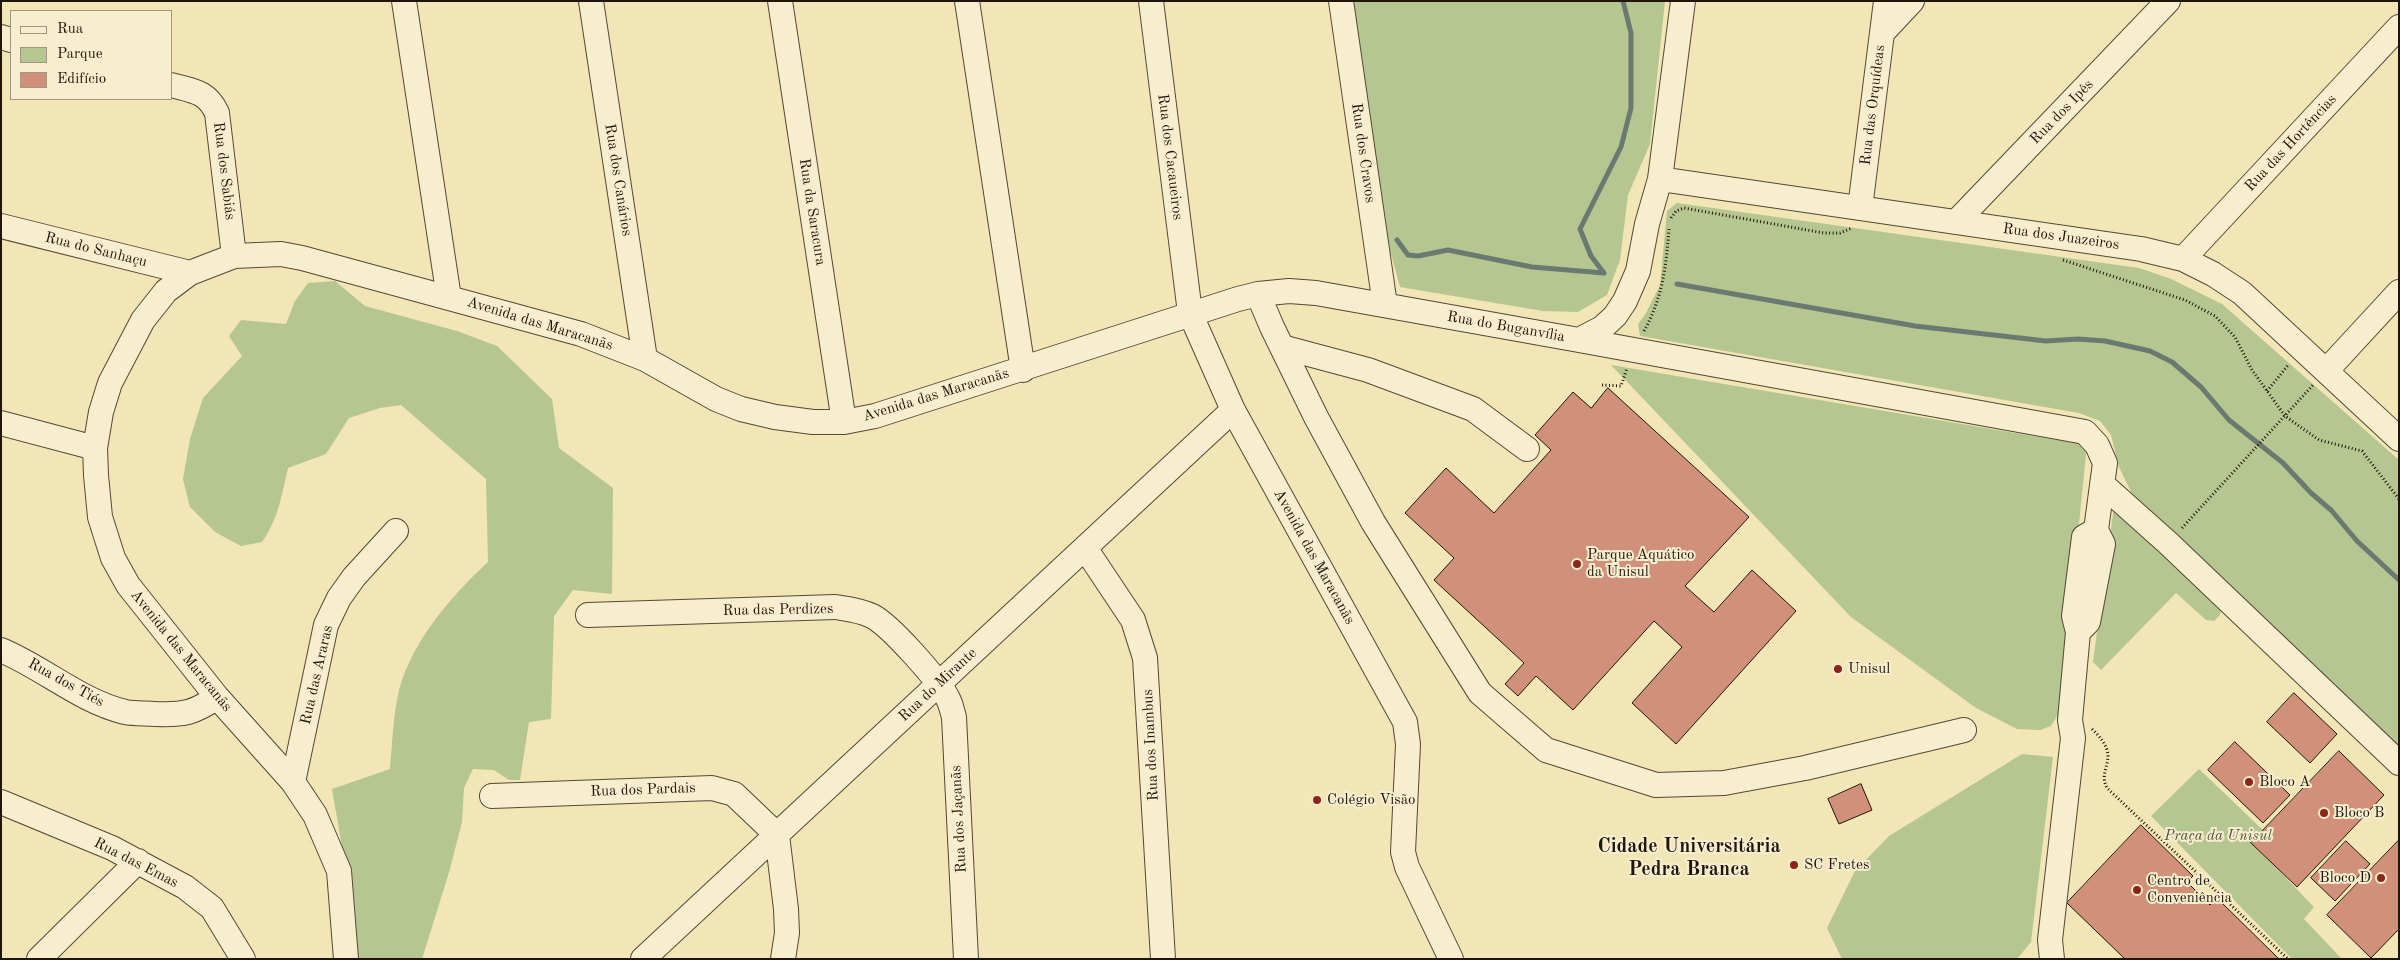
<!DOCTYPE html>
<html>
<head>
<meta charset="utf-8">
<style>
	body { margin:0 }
	#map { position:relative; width:2400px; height:960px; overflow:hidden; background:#f2e5b6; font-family:"Old Standard TT",serif }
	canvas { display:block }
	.frame { position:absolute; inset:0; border:2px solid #1f1508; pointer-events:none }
	.legend { position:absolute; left:10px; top:10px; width:162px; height:90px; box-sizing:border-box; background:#f7eed0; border:1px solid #a19780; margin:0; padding:6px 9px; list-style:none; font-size:15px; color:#1f1508 }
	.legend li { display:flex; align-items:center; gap:10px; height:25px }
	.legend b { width:25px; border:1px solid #a19780 }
</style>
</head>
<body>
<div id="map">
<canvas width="2400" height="960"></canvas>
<div class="frame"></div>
<ul class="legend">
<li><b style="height:6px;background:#f7eed0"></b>Rua</li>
<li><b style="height:14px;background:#b6c691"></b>Parque</li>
<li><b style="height:14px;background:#d09079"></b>Edifício</li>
</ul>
</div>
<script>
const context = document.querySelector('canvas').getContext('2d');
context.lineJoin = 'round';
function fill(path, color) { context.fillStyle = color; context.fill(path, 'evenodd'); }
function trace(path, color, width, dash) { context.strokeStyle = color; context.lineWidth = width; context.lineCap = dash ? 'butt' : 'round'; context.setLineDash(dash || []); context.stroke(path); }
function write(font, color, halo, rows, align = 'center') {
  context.font = font + ' "Old Standard TT",serif'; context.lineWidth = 4; context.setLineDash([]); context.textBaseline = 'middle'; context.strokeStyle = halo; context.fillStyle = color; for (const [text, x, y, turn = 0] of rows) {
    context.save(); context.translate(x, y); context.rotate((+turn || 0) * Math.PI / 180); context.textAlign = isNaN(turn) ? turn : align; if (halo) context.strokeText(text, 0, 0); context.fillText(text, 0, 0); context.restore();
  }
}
fill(new Path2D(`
	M1350 1H1665L1650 144 1628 195 1620 260 1607 295 1578 312 1543 311 1400 287 1381 217Z
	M1677 203 2139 268 2171 279 2222 304 2399 460V750L2132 494 2119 467 2111 435 2100 421 2079 413 1640 336 1638 324 1646 313 1660 285 1667 211Z
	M335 281 365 306 457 331 497 346 552 399 559 448 613 488 612 594 573 590 554 616 551 719 529 722 520 780H509L494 770 473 769 464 788 462 822 450 869 422 959H352L345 864 332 789 390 769C392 746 393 722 397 700 406 648 450 597 488 562L486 479 401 405 380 408 349 418 326 454 288 468C282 494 278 520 262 542L241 546 215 532 190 507 183 479 190 439 203 398 242 356 229 336 241 320 286 324 295 301 308 283Z
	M1611 365 2087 445 2060 711 2051 726 2040 730 2017 729 1976 708 1851 617Z
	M2114 506 2222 604 2220 615 2214 621 2206 620 2176 593 2101 670 2093 662Z
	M2022 754 2053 757 2031 942 2017 959H1842L1827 928 1855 871 1889 836Z
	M2199 769 2264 831 2252 843 2314 907 2304 919 2342 959H2292L2151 816Z`), '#b6c691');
trace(new Path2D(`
	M1397 240 1408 255 1418 256 1448 250 1532 267 1604 273
	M1604 273 1591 256 1580 229 1621 147 1631 108V33L1623 1
	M1677 284 1915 326 2046 341 2078 339 2105 341 2150 351 2172 362 2201 387 2229 420 2283 463 2311 493 2331 510 2357 541 2399 580`), '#6b7a71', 5);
const building = new Path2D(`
	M1608 388 1749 517 1685 586 1714 612 1752 570 1796 611 1676 744 1632 703 1682 647 1654 621 1573 710 1536 676 1518 696 1505 684 1524 663 1434 580 1454 558 1405 513 1446 468 1494 513 1551 450 1535 435 1573 392 1591 408Z
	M2294 693 2337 734 2310 763 2267 722Z
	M2235 742 2290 795 2263 823 2208 770Z
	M2339 751 2384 795 2297 887 2251 843Z
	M1861 784 1872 810 1839 824 1828 799Z
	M2141 825 2193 876 2187 882 2210 905 2217 898 2279 959H2125L2067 903Z
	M2399 840V929L2371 958 2327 915Z
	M2346 841 2370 864 2335 901 2311 878Z`);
fill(building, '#d09079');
trace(building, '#1f1508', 1);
const minor = new Path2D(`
	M404 1 449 298
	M591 1 645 359
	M780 1 844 422
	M967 1 1023 370
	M1151 1 1190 313 1233 410 1405 722 1408 744 1403 852 1407 867 1451 959
	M1341 1 1385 305
	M1882 33 1912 1
	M1 37 11 40
	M171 85C193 91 207 91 217 113L234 256
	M1660 179 2141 249 2183 259 2213 274 2242 293 2399 439
	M1860 208 1886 1
	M1956 222 2168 1
	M1 226 190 273
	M2183 259 2399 27
	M1258 294 1272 327 1316 417 1373 522 1480 693 1546 750 1656 785 1724 783 1805 768 1964 730
	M1579 340 2085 432 2097 445 2105 463 2096 530 2103 544 2088 622 2078 632
	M1282 347 1368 370 1473 409 1527 449
	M2326 371 2399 292
	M1 423 95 448
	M2102 484 2168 543 2399 763
	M1085 548 1133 620 1145 658 1163 959
	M588 615 835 607C848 609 860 610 872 616 890 625 940 681 948 699 951 704 952 711 954 717L966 959
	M1 650C44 668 80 701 125 712 135 714 146 713 156 714 184 715 194 713 217 697
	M293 782 326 625 339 598 354 577 396 531
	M492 796 712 788 734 794 777 835 786 909 787 933 783 959
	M1 802 112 848 185 887 212 908 243 959
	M39 959 138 861
	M346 959 339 871 315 815 293 782 217 697 128 585 113 558 100 517 96 475 95 448 101 412 110 383 143 320 166 291 190 273 234 256 281 254 302 258 581 334 645 359 716 399 741 409 775 417 813 422H844L875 416 1238 299 1258 294 1289 291 1316 293 1579 340 1602 328 1615 316 1625 301 1638 271 1647 224 1660 179 1683 1
	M643 959 1233 410
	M2052 959 2050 940 2073 738 2070 720 2078 632 2074 616 2084 537 2096 530`);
trace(minor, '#544934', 26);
trace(new Path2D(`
	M1671 218 1676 211 1684 208 1824 233H1840L1852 228
	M2063 260 2185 300 2215 316 2235 337 2252 370 2285 416 2319 440 2362 451 2399 499
	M1644 331C1663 297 1666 266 1669 229
	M1602 385 1621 386 1627 368
	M2267 391 2289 364
	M2182 528 2313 385
	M2092 729C2124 759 2096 767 2107 788L2288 959`), '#1f1508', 3, [1, 2.5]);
trace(minor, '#f7eed0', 24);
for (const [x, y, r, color] of [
	[1577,564,5,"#8f2418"],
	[1838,669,5,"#8f2418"],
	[2249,782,5,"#8f2418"],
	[1317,800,5,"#8f2418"],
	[2324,813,5,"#8f2418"],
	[1794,865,5,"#8f2418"],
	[2381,878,5,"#8f2418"],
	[2137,890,5,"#8f2418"]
]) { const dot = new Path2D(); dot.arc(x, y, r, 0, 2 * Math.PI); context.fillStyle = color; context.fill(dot); trace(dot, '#f7eed0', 2); }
write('15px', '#1f1508', '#f7eed0', [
	["Rua das Orquídeas",1873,105,-83],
	["Rua dos Ipês",2062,112,-46],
	["Rua das Hortências",2291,143,-47],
	["Rua dos Cravos",1363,153,82],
	["Rua dos Cacaueiros",1170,157,83],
	["Rua dos Sabiás",224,171,83],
	["Rua dos Canários",618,180,81],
	["Rua da Saracura",812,212,81],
	["Rua dos Juazeiros",2061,237,8],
	["Rua do Sanhaçu",96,250,14],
	["Avenida das Maracanãs",540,324,17],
	["Rua do Buganvília",1506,327,10],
	["Avenida das Maracanãs",936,395,-17],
	["Avenida das Maracanãs",1314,557,61],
	["Rua das Perdizes",778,610,-1],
	["Avenida das Maracanãs",181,651,51],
	["Rua das Araras",317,675,-77],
	["Rua dos Tiés",66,683,29],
	["Rua do Mirante",938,685,-43],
	["Rua dos Inambus",1151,745,-93],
	["Rua dos Pardais",643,790,-2],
	["Rua dos Jaçanãs",959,819,-93],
	["Rua das Emas",136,863,27]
]);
write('15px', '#1f1508', '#f7eed0', [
	["Parque Aquático",1587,555],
	["da Unisul",1587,572],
	["Unisul",1848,669],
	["Bloco A",2259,782],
	["Colégio Visão",1327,800],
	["Bloco B",2334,813],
	["SC Fretes",1804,865],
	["Bloco D",2371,878,"right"],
	["Centro de",2147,881],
	["Conveniência",2147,898]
], 'left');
write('italic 15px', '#545338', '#f7eed0', [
	["Praça da Unisul",2218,836]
]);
write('bold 20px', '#1f1508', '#f7eed0', [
	["Cidade Universitária",1689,847],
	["Pedra Branca",1689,870]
]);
</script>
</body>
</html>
